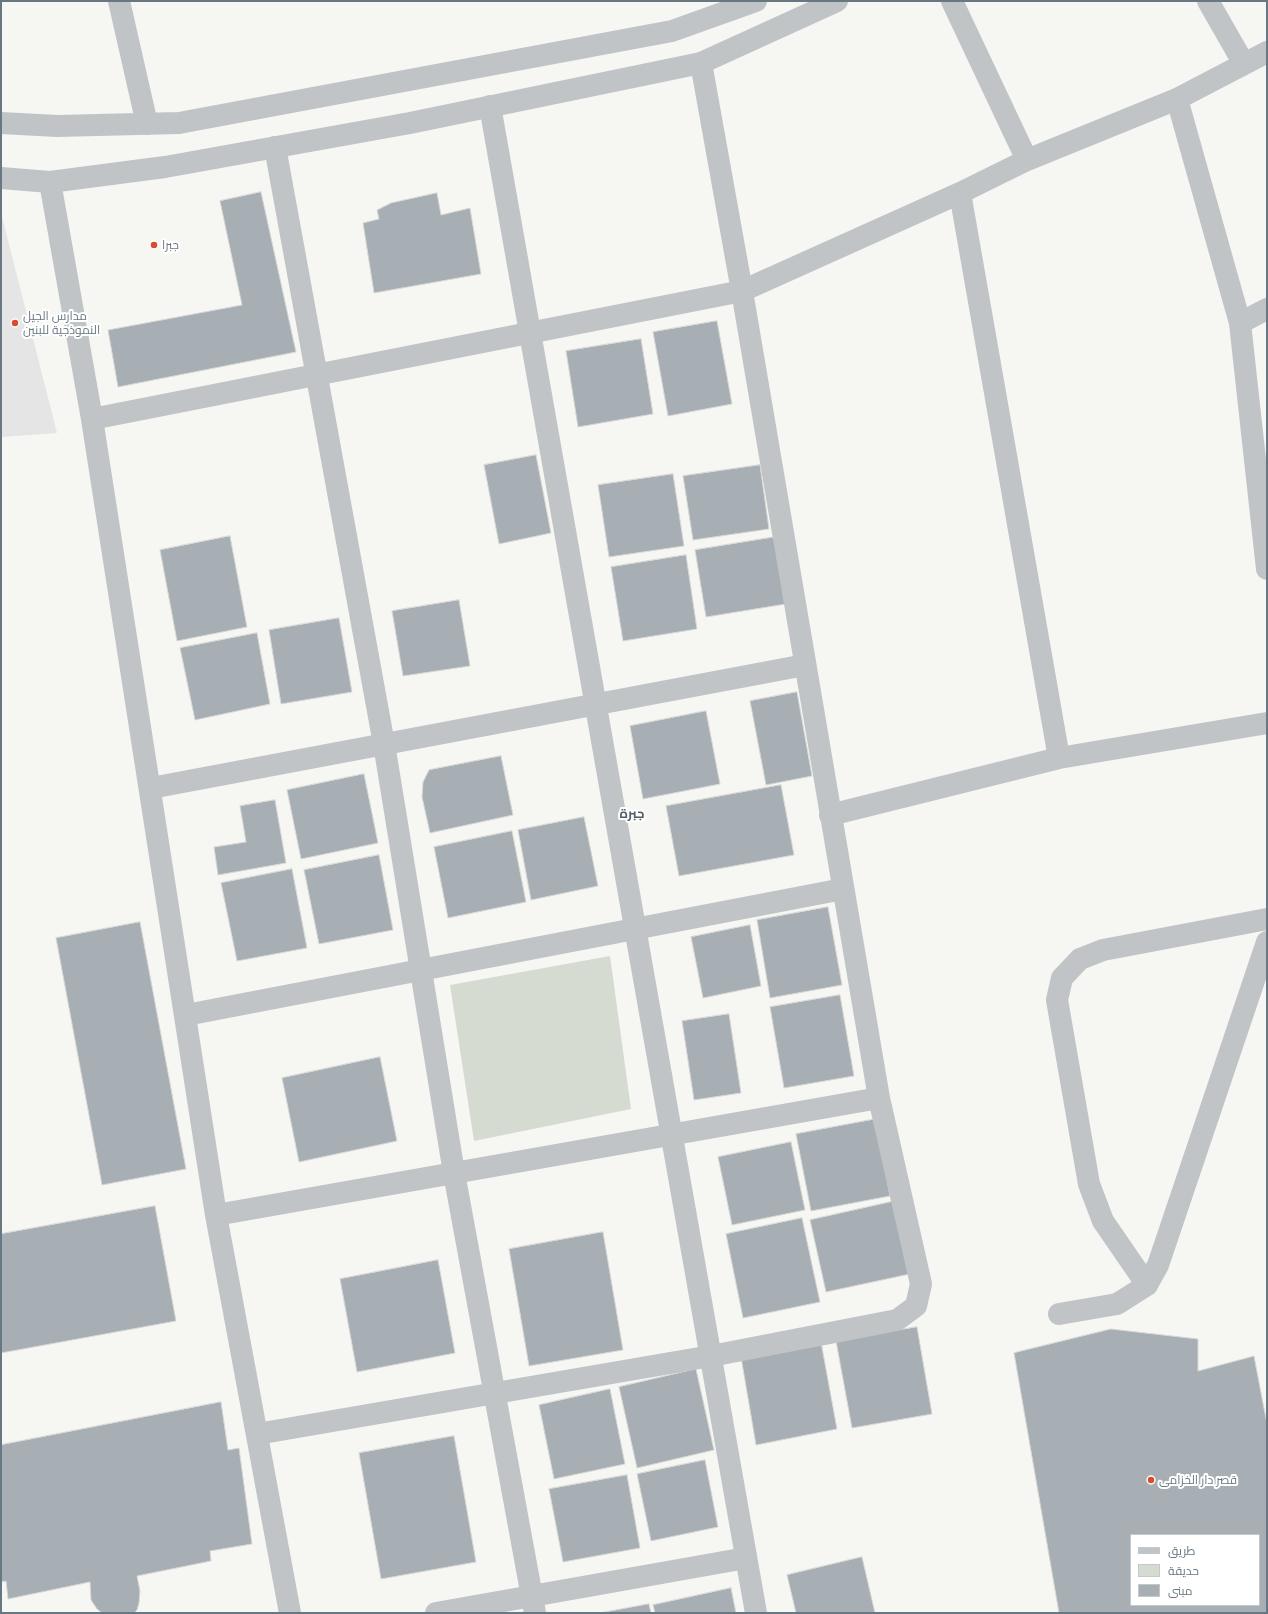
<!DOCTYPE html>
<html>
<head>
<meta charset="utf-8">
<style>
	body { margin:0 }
	#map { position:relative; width:1268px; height:1614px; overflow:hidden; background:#f6f6f3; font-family:Montserrat,Cairo,sans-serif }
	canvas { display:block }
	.frame { position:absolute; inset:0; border:2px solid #677882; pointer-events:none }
	.legend { position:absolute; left:1130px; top:1534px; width:130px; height:72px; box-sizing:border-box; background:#fff; border:1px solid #c2c9cd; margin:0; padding:5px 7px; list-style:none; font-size:12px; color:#677882 }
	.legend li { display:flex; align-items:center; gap:8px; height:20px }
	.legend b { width:20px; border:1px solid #c2c9cd }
</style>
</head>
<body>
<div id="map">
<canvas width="1268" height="1614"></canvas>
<div class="frame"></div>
<ul class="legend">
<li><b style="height:5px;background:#c0c4c7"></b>طريق</li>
<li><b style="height:11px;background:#d6dbd2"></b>حديقة</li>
<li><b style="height:11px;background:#a7afb4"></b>مبنى</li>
</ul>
</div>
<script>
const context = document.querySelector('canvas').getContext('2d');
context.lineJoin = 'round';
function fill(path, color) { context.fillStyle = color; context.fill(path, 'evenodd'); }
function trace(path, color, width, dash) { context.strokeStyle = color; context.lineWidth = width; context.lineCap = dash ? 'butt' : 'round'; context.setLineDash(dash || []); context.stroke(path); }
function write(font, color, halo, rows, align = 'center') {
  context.font = font + ' Montserrat,Cairo,sans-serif'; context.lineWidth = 4; context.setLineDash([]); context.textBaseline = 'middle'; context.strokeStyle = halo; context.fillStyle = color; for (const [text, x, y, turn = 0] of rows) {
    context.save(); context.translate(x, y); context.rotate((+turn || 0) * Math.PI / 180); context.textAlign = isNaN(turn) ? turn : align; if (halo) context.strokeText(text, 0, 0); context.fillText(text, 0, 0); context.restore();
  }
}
fill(new Path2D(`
	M1 213 57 433 1 437Z`), '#e4e5e4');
fill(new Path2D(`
	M610 956 631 1109 474 1141 450 985Z`), '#d6dbd2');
const building = new Path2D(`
	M261 192 296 352 118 387 108 330 242 305 220 201Z
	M437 193 441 215 470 208 481 274 374 293 363 223 379 219 377 210 391 203Z
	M717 321 732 404 668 416 653 332Z
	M641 339 653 414 578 427 566 351Z
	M536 455 551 533 499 544 484 465Z
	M760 465 769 529 693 540 683 476Z
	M673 474 684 546 609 557 598 485Z
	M230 536 247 627 177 641 160 550Z
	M775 537 786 604 706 617 695 550Z
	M686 555 697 629 623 641 611 567Z
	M459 600 470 666 403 676 392 611Z
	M339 618 352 692 281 704 269 630Z
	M257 633 270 704 195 720 180 648Z
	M797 692 812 776 766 785 750 701Z
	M706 711 720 784 643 799 630 726Z
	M501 756 513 815 430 833 422 797 423 782 429 770Z
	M364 774 378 843 301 859 287 790Z
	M781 785 794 855 679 876 666 806Z
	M275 800 286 863 218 875 214 847 246 842 240 806Z
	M584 817 598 886 531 900 518 830Z
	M512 831 526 902 448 918 434 847Z
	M379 855 393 930 319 944 304 870Z
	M292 869 307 948 237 961 221 883Z
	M828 907 842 985 770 998 757 920Z
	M140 922 186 1169 102 1185 56 938Z
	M750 925 761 986 703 998 691 937Z
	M840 995 854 1076 784 1088 770 1007Z
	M729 1014 741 1093 694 1100 682 1021Z
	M380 1057 397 1141 299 1162 282 1078Z
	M876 1119 890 1196 811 1211 796 1134Z
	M791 1142 805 1210 732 1225 718 1157Z
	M895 1201 910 1274 826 1292 810 1220Z
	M155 1206 176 1321 1 1353V1234Z
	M802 1218 820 1302 743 1318 726 1234Z
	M603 1232 623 1350 529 1366 509 1249Z
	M438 1260 455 1353 357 1372 340 1279Z
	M917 1327 932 1414 852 1428 836 1341Z
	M1111 1329 1198 1339V1371L1254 1356 1267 1424V1613H1059L1014 1353ZM1131 1535H1259V1605H1131Z
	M821 1342 837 1429 756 1445 741 1357Z
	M696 1369 714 1450 637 1468 619 1387Z
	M610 1389 625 1464 554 1479 539 1405Z
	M221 1402 228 1450 239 1448 252 1544 210 1551 211 1561 137 1576 140 1591 139 1603 137 1610 134 1613H102L97 1609 91 1600 90 1582 8 1599 6 1581 1 1582V1445Z
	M454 1436 476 1562 381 1579 359 1453Z
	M705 1460 718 1527 651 1541 637 1474Z
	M627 1475 640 1548 563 1562 549 1489Z
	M862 1557 875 1613H796L787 1575Z
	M731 1588 736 1613H655L653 1605Z
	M649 1604 651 1613H600Z`);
fill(building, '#a7afb4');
trace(building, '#d8d8d6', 1);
trace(new Path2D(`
	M119 1 147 124
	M952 1 1027 160
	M1208 1 1244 64
	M1177 99 1240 323 1267 569
	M490 106 756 1613
	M275 147 384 744 454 1173 535 1613
	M50 182 92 419 216 1215 290 1613
	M960 193 1059 758
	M1240 323 1267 309
	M92 419 742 291 960 193 1027 160 1177 99 1267 52
	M151 788 805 665
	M830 815 1059 758 1267 723
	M186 1015 843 889
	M216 1215 879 1098
	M1147 1285 1103 1221 1089 1184 1057 1000 1062 978 1080 959 1103 950 1267 919
	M1059 1314 1117 1304 1147 1285 1158 1265 1267 942
	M257 1434 711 1356 897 1320 916 1306 921 1284 879 1098 742 291 701 63
	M436 1613 746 1558`), '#c0c4c7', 22);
trace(new Path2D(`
	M1 123 57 126 179 123 672 31 756 1
	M1 178 50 182 165 167 410 123 701 63 837 1`), '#c0c4c7', 22);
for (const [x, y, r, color] of [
	[154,245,4,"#d94c30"],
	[15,323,4,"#d94c30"],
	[1151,1480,4,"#d94c30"]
]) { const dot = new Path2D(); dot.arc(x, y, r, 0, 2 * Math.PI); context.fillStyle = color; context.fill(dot); trace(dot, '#fff', 1.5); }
write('12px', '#677882', '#fff', [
	["جبرا",162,245],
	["مدارس الجيل",23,316],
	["النموذجية للبنين",23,330],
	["قصر دار الخزامى",1159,1480]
], 'left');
write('bold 13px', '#546168', '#fff', [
	["جبرة",632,814]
]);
</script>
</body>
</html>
